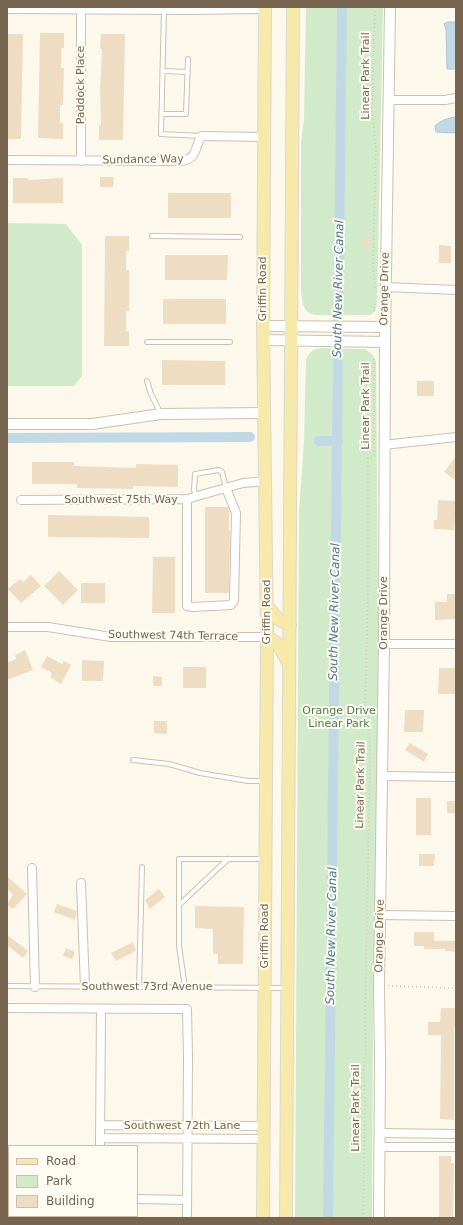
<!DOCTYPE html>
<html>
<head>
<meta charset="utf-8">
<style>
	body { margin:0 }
	#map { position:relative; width:463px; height:1225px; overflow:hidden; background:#fcf9ec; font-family:"DejaVu Sans",sans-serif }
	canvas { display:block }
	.frame { position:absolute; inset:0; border:8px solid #77654f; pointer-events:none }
	.legend { position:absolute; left:8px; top:1145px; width:130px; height:72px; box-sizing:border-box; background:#fefcf3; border:1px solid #c8c0b1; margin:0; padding:5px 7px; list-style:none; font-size:12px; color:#77654f }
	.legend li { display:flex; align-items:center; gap:8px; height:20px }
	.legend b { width:20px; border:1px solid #c8c0b1 }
</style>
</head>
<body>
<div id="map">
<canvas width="463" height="1225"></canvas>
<div class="frame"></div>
<ul class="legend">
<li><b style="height:5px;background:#f6e9a9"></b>Road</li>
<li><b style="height:11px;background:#d1eaca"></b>Park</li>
<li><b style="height:11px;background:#eeddc3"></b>Building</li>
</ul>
</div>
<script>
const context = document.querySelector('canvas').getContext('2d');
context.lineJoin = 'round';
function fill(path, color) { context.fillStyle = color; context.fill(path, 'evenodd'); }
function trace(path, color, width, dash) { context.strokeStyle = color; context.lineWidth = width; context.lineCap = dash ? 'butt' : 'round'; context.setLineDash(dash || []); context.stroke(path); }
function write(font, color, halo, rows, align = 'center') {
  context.font = font + ' "DejaVu Sans",sans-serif'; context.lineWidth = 4; context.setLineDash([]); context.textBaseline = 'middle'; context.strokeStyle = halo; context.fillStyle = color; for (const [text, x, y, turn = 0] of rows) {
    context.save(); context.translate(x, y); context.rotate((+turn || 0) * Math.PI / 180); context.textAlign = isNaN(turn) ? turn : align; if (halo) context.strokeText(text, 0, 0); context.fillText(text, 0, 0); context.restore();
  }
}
fill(new Path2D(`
	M306 7H383L377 305 376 309 371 315H315C303 313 303 303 301 293V142L304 120Z
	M7 223 66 224 82 245V376L74 386H7Z
	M322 348 365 349 373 355 376 362 379 718 377 917 373 1010 372 1218H295L299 511 304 443 306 359C310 351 314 349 322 348Z`), '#d1eaca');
const water = new Path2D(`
	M448 22H456V69H447L446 29 444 24Z
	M456 117V133L436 132 435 126C441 120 448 118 456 117Z`);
fill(water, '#c1d9e5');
trace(water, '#a8c6d7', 1);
trace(new Path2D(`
	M7 438 250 437
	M319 441H338
	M328 1218 342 7`), '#c1d9e5', 10);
fill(new Path2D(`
	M40 33H64V48H61V68H64L63 105H60V123H63V139L38 138Z
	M7 34H23L21 139H7Z
	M101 34H125L123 140H99V125H101L100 91 102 49H100Z
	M100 177H114L113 187H100Z
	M13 178H28V180L63 178V203H13Z
	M168 193H231V218H168Z
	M105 236H129V251H126V270H129V311H126V331H129V346H104Z
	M362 238H370V247H362Z
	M439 245 451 246V263H439Z
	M165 255H228L227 280H165Z
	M163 299H226V324H163Z
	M162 360 225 361V385H162Z
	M417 381H434V396H417Z
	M456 456V481L444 472Z
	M32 462H74V466L136 468V464L178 465V487L133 486V489L77 488V484H32Z
	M438 500 456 501 454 530 434 529V520H437Z
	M205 507H228L229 510V531H230L229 593H205Z
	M48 515 149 517V538L48 537Z
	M153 557H175V613H152Z
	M59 571 78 590 63 605 44 586Z
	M31 575 41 586 21 603 8 589 20 579 23 582Z
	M81 583H105V603H81Z
	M447 594H456V619L435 620V602H447Z
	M25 650 33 670 7 680V663L16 659 15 655Z
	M47 656 62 664 64 661 71 665 61 684 50 677 52 673 41 667Z
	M82 660 104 661 103 681H82Z
	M183 667H206V688H183Z
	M439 668H456L455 694H438Z
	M153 676 162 677V686H153Z
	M405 710H424L423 732H404Z
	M154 721H167V734L154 733Z
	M410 743 428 754 424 762 405 750Z
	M416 798H431V835H416Z
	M447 801H456V813H447Z
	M419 854H435L434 866H419Z
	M7 876 27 894 13 909 7 905 13 894 7 889Z
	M159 889 165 897 150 909 145 900Z
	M57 904 77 911 75 920 54 912Z
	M195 906 244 907 243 964H218V954H213V929L195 928Z
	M414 932H434V941H456V952L445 951V949H424V946H414Z
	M7 935 28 951 23 958 7 945Z
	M133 942 136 951 116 961 111 953Z
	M66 948 75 952 72 959 63 956Z
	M441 1008H456V1026H454V1120L440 1119 441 1035H428V1022H440Z
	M439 1156H451V1163H454L453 1218H439Z`), '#eeddc3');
const service = new Path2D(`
	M164 10 161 134 201 136
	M163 71 188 72
	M162 114H186L188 59
	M152 236 240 237
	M147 342H230
	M147 381 151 394 161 414
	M196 496 194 490 195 474 219 470 222 472 226 488
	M133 760 169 764 200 773 248 781H265
	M179 905 228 859
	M7 986 285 988
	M139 988 142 867
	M185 988 179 946V859H264`);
const minor = new Path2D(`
	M7 9 185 10 265 9
	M81 9V161
	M388 100H445L456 98
	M7 160 181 161C197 159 195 148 201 136L264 137
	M385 287 456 290
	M384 445 456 437
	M187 499V606L192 607 231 605 234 601 236 513 226 488
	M21 500 187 499 243 483 266 481
	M7 627H48L111 637H267
	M384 644H456
	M383 776 456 777
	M32 868 35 987
	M81 883 85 987
	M381 915 456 916
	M7 1008 187 1009 188 1057 187 1218
	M100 1125 264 1126
	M380 1133 456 1134
	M100 1138 264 1139
	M100 1146 101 1009
	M380 1147H456
	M7 1197H9
	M137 1199 187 1200
	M99 1218V1216`);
const tertiary = new Path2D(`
	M263 326 385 327
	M263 340 385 342
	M7 424H92L161 414 264 413
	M379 1218 380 1062 379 985 384 644 385 342 390 7`);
const primary = new Path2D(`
	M267 606 279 620 290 625
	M267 637 278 644 288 662
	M263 1218 267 637 263 326 265 7
	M286 1218 293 7`);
trace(service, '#ccc1af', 6);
trace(minor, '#ccc1af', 10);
trace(tertiary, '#ccc1af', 12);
trace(primary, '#dcd7d1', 14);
trace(new Path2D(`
	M375 7 372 112 376 149 373 266 375 288
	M375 311 373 310 375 304
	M388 986 456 988
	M363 1218 365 1102 363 1071 366 1054 365 1019 370 757 369 721 365 705 368 594V458L374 457V357`), '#d6c3a8', 1.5, [1, 3]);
trace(service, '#fff', 4);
trace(minor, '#fff', 8);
trace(tertiary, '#fff', 10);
trace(primary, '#f6e9a9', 12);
write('11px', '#77654f', '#fefcf3', [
	["Linear Park Trail",366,76,-90],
	["Paddock Place",81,85,-90],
	["Sundance Way",143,160,-1],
	["Griffin Road",263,289,-90],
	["Orange Drive",385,289,-89],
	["Linear Park Trail",366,406,-90],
	["Southwest 75th Way",121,500],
	["Griffin Road",267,612,-90],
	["Orange Drive",384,613,-90],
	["Southwest 74th Terrace",173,636,1],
	["Linear Park Trail",361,785,-89],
	["Griffin Road",265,936,-90],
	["Orange Drive",380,936,-89],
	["Southwest 73rd Avenue",147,987],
	["Linear Park Trail",356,1108,-90],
	["Southwest 72th Lane",182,1126]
]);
write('11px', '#4c7c48', '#fefcf3', [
	["Orange Drive",339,711],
	["Linear Park",339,724]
]);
write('italic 12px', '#4d788f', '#fefcf3', [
	["South New River Canal",339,289,-89],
	["South New River Canal",335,612,-89],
	["South New River Canal",332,936,-89]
]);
</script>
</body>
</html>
